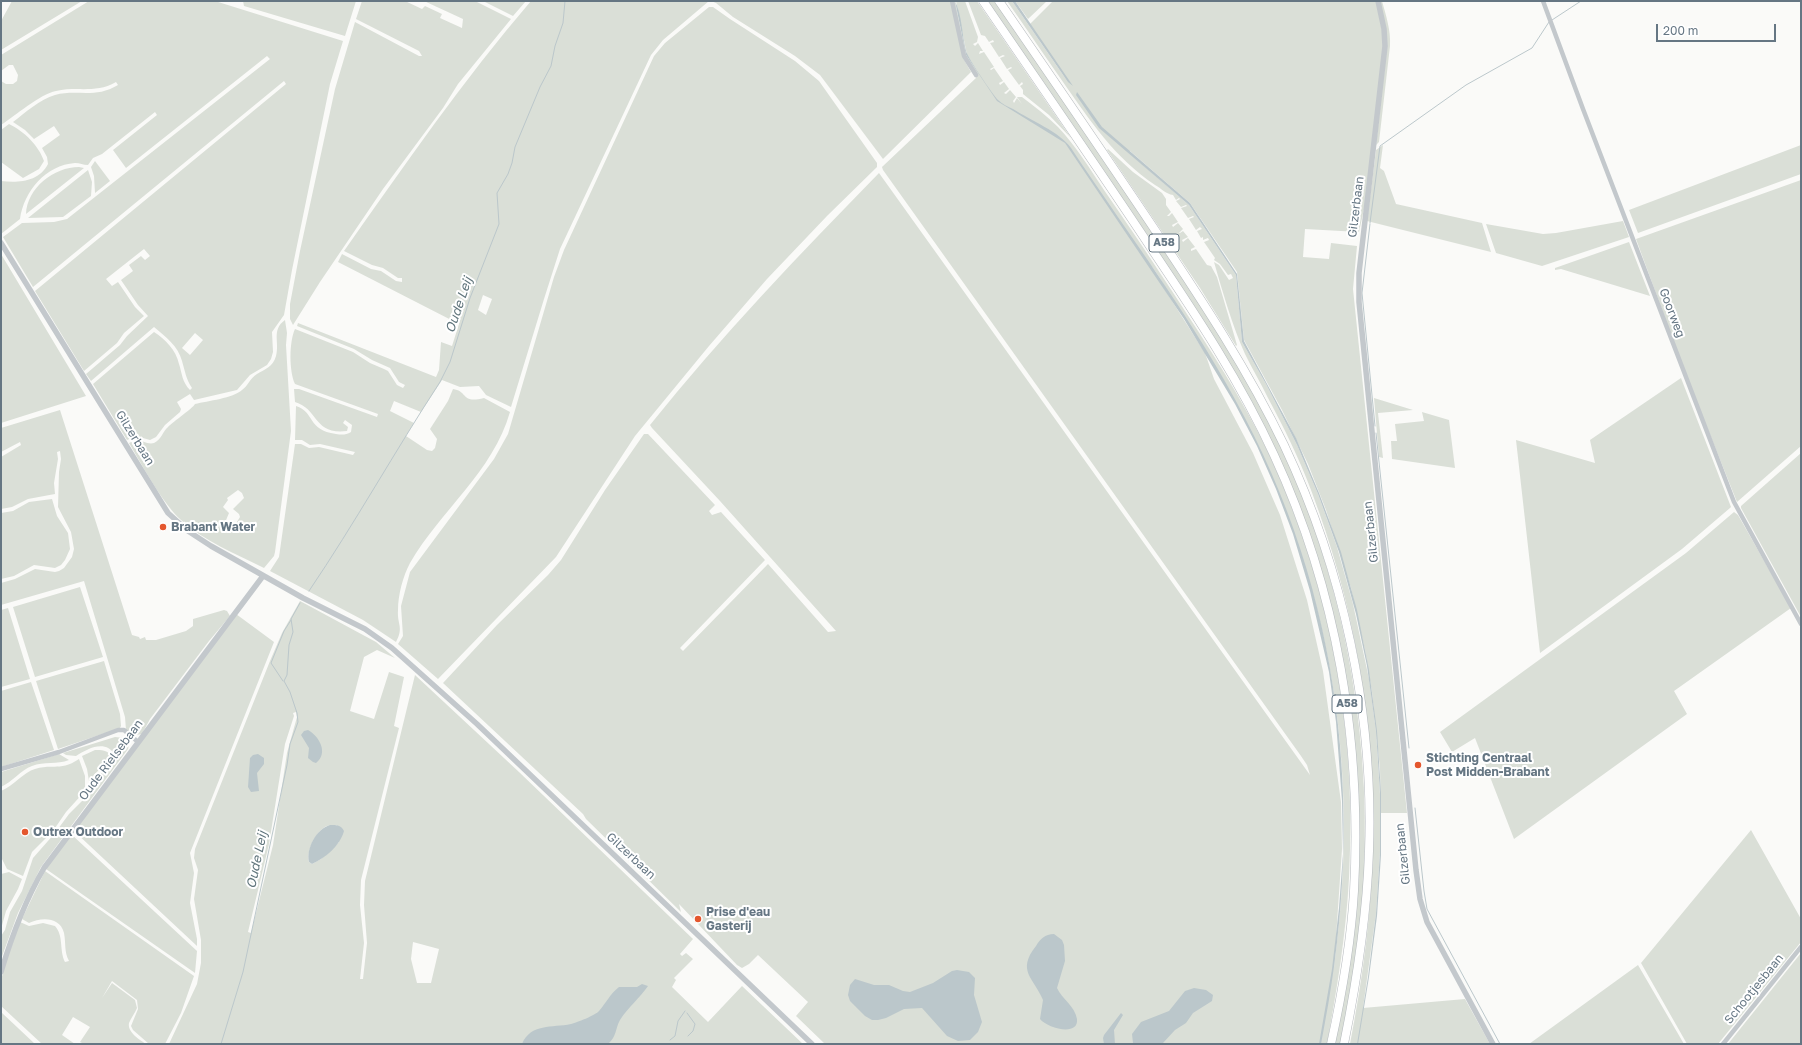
<!DOCTYPE html>
<html>
<head>
<meta charset="utf-8">
<style>
	body { margin:0 }
	#map { position:relative; width:1802px; height:1045px; overflow:hidden; background:#fafaf8; font-family:"Golos Text",sans-serif }
	canvas { display:block }
	.frame { position:absolute; inset:0; border:2px solid #657683; pointer-events:none }
	.scale { position:absolute; left:1656px; top:24px; width:120px; height:18px; box-sizing:border-box; border:2px solid #657683; border-top:0; padding-left:5px; font-size:12px; line-height:14px; white-space:nowrap; color:#657683; -webkit-text-stroke:3px #fff; paint-order:stroke }
</style>
</head>
<body>
<div id="map">
<canvas width="1802" height="1045"></canvas>
<div class="frame"></div>
<div class="scale">200 m</div>
</div>
<script>
const context = document.querySelector('canvas').getContext('2d');
context.lineJoin = 'round';
function fill(path, color) { context.fillStyle = color; context.fill(path, 'evenodd'); }
function trace(path, color, width, dash) { context.strokeStyle = color; context.lineWidth = width; context.lineCap = dash ? 'butt' : 'round'; context.setLineDash(dash || []); context.stroke(path); }
function write(font, color, halo, rows, align = 'center') {
  context.font = font + ' "Golos Text",sans-serif'; context.lineWidth = 4; context.setLineDash([]); context.textBaseline = 'middle'; context.strokeStyle = halo; context.fillStyle = color; for (const [text, x, y, turn = 0] of rows) {
    context.save(); context.translate(x, y); context.rotate((+turn || 0) * Math.PI / 180); context.textAlign = isNaN(turn) ? turn : align; if (halo) context.strokeText(text, 0, 0); context.fillText(text, 0, 0); context.restore();
  }
}
fill(new Path2D(`
	M12 1H82L1 50V21Z
	M89 1H215L343 41 330 84 292 270 284 315 272 332 273 352 271 359 267 365 250 375 237 390 194 400 190 394 177 402 181 409 180 412 165 425 156 437 150 440 136 436 127 440 93 384 154 332C165 339 176 350 179 364 182 373 182 382 190 390L192 388C186 379 185 371 182 361 178 346 166 337 154 327L91 381 86 374 120 345 127 336 148 316 138 305 121 280 133 271 129 265 141 256 145 260 150 256 144 249 106 279 112 286 118 282 135 307 144 316 124 333 117 343 84 371 35 291 286 84 284 81 33 287 3 237 22 223 54 222 67 219 270 59 267 56 126 168 113 150 157 115 155 112 102 154 93 158 88 165C83 165 80 163 75 163 46 165 24 191 20 219L1 234V181C18 183 39 182 48 164L47 157 42 148 60 135 54 126 34 139 25 130 13 122C25 113 40 99 55 95 77 89 95 99 118 85L116 82C95 94 78 86 56 91 40 94 15 116 1 125V81L6 84H13L17 81 18 75 13 65H9L1 71V55ZM195 333 203 340 190 355 182 348Z
	M243 1H356L345 36 244 6Z
	M362 1H405L422 9 425 6 442 14 440 18 462 28 463 19 424 1H475L511 19 458 84 443 108 383 189 320 282 293 325 290 319V304L300 251 335 89 355 22 419 56H422L419 51 356 19Z
	M483 1H526L513 16Z
	M531 1H709L663 40 651 55 560 249 544 299 511 407 486 395 479 386 460 387 442 380 421 412 394 401 390 411 414 423 406 436 427 450 432 451 435 448 437 439 430 429 448 401 453 389C468 391 461 404 484 398L510 412C493 472 440 511 410 563 403 576 398 595 398 610 397 625 404 627 396 642L363 620 270 571 279 557 295 444H301L309 448 319 447 353 455 355 452 320 444 310 445 302 440H295L296 406C315 412 307 430 336 434 342 435 346 435 351 432L352 425 345 420 343 423 348 427 347 431C313 435 319 409 295 402L294 389H299L377 417 378 414 295 384C289 371 289 342 295 329L353 352 370 363 384 369 388 371 397 385 403 388 405 385 399 382 390 368 372 360 354 349 297 326 298 323 436 377 439 370 441 342 452 346 459 324 338 262 342 254 371 269 381 271 396 281 402 282V278H398L383 268 372 265 344 251C404 166 463 80 531 1ZM483 295 492 299 486 315 478 310Z
	M711 1H951L963 58 971 72 883 159 820 75 795 56 733 17 716 3Z
	M953 1H955L966 55 980 75 967 55 956 1H965L978 37 977 42 973 44 975 46 978 43 983 51H980L979 54 984 52 994 67 990 69 991 70 994 68 1003 81 999 83 1000 85 1004 82 1009 89 1004 93 1006 94 1010 90 1016 97 1013 101 1014 103 1017 98 1022 104 1017 97H1022C1034 106 1047 116 1058 127 1076 146 1090 169 1104 190 1123 218 1142 245 1160 273 1195 326 1230 378 1259 434 1327 569 1358 724 1349 878 1346 934 1337 989 1327 1044H825L796 1016 808 1002 758 955 749 964 742 968 737 965 679 904 681 912 586 819 583 814 443 683 497 625 548 575 561 560 605 490 644 434H648L715 505 709 511 712 515 721 512 765 560 680 648 683 651 768 564 828 632 836 631 720 501 652 428 650 425C721 336 800 254 879 173L1310 775 1307 765 1301 756 883 170 882 167 976 78 966 58ZM1146 260C1156 270 1164 285 1171 297 1183 315 1195 333 1206 351 1324 541 1365 746 1334 967L1342 849 1341 802 1323 671 1307 600 1280 515 1253 453 1214 379 1205 353Z
	M968 1H977L1071 138 1049 115 1023 94V90L1020 86 1023 84 1022 82 1019 85 1008 70 1012 68 1011 67 1007 69 1000 58 1005 56 1003 55 999 57 990 43 994 42 993 40 989 42 985 36 981 35Z
	M987 1H996C1045 73 1095 146 1144 219 1190 287 1236 355 1273 429 1340 567 1371 720 1364 874 1362 931 1353 988 1342 1044H1335C1345 989 1354 935 1357 879 1365 740 1340 598 1284 471 1244 379 1188 297 1133 214 1084 143 1036 72 987 1Z
	M1007 1H1012L1068 82 1030 24 1053 1H1376L1384 40 1366 200 1359 232 1305 229 1303 257 1329 259 1331 243 1357 246 1353 289 1407 813H1381L1380 769 1372 692 1365 650 1351 588 1326 510 1308 464 1282 410 1244 340 1237 272 1190 203 1130 151 1128 152 1189 205 1236 275 1242 342 1266 384 1297 445 1318 494 1337 547 1353 604 1369 679 1376 731 1380 794V852L1376 913 1363 1008 1465 999 1490 1044H1350C1363 977 1372 910 1373 842 1376 723 1353 601 1311 490 1299 458 1284 428 1268 398 1261 383 1252 369 1245 354 1232 325 1223 293 1214 262L1219 265 1229 280 1233 278 1231 274 1228 275 1220 264 1214 260 1215 258 1204 242 1209 240 1208 238 1203 240V237L1201 238 1197 231 1202 229 1200 227 1196 230 1189 219 1194 217 1193 216 1188 218 1181 208 1187 206 1186 205 1181 207 1176 201 1180 199 1179 198 1176 200 1173 195C1166 194 1162 189 1155 185 1114 157 1091 122 1063 82 1044 55 1026 28 1007 1Z
	M1015 1H1047L1028 19Z
	M1379 1H1382C1386 16 1391 30 1390 46L1379 142 1376 145 1387 46Z
	M709 7H713L730 19 795 61 819 81 877 163V167L827 216 767 279 709 346 635 436 556 557 438 679 398 644 403 636 401 606 410 572 494 459 508 434 554 277 564 250 654 56 665 43Z
	M9 124C24 131 39 146 44 161L39 169 23 178 1 162V130Z
	M1383 145 1380 168 1384 171 1396 204 1482 223 1491 252 1367 221 1376 150Z
	M1801 145V174L1638 233 1629 210Z
	M1108 149 1133 172 1162 193 1166 199V205L1171 212 1167 216H1169L1172 213 1178 222 1172 225 1173 227 1178 223 1183 229 1179 233H1180L1183 231 1188 237 1182 240 1183 242 1188 238 1195 247 1191 249V251L1196 249 1207 265 1211 266 1217 277 1237 345 1236 346 1200 288 1107 150Z
	M95 161 110 181 95 193 94 176 91 167Z
	M79 167 84 168 26 214C27 188 54 167 79 167Z
	M88 170 92 182 91 196 63 217 28 218Z
	M1801 180V446L1737 502 1685 372 1636 239Z
	M1623 221 1629 237 1542 266 1496 253 1486 224 1543 234 1556 233Z
	M1629 242 1650 296 1561 269 1555 270V268Z
	M1 254 86 396 1 423Z
	M285 320 287 333 286 345 291 431 275 552 274 556 264 568C236 554 204 541 181 520 163 504 142 465 129 443L136 440C142 440 148 445 154 443 161 440 163 431 168 427 174 421 193 408 195 404 208 401 233 398 242 390 248 386 250 378 257 374 265 369 273 367 276 356 280 342 271 330 285 320ZM238 490 242 493 244 498 233 509 239 514 240 517 235 525 231 524 224 525 229 513 223 507 228 500 227 498Z
	M1681 378 1731 507 1730 508 1682 549 1540 653 1516 440 1595 463 1590 440Z
	M1374 398 1413 410 1378 413 1383 458 1379 457Z
	M60 410 132 635 139 637 140 639 145 637 146 640H156L186 631 193 626V619L224 610 227 611 230 616 209 641 150 719 142 734 136 735 126 730 125 717 84 581 1 605V583L15 579 35 569 55 572 59 571 64 568 72 557 74 549 71 532 58 507 59 472 61 459 60 451 57 452 58 459 54 483 55 494 28 499 12 507 1 509V457L21 445 20 442 1 452V428Z
	M1422 412 1449 420 1455 468 1392 459 1391 441H1397L1395 424 1424 421Z
	M1801 453V617L1741 508V506Z
	M52 499 57 516 68 533 70 549 65 560 61 565 55 568 34 565 14 576 1 579V513L13 511 29 502Z
	M1734 512 1738 515 1791 608 1674 691 1687 714 1514 839 1475 738 1452 752 1440 732 1686 553Z
	M80 587 103 657 35 677 13 607Z
	M300 601 376 642 395 658 377 650 364 657 350 711 374 719 389 672 404 677 394 726 399 728 361 880 360 905 364 943 360 979H363L367 943 364 905 365 881 415 675 519 772 693 939 680 954 682 956 686 953 693 959 674 978 676 980 672 987 708 1022 742 986 803 1044H169L197 984 201 963V940L194 899 198 870 194 858 195 849 270 661 282 633ZM296 712 297 717 287 753 273 845 251 933 248 932 269 844 285 744 294 716 293 713ZM337 825 339 842 321 859 312 864 309 862C306 851 316 831 327 826 330 825 334 825 337 825ZM413 942 439 949 431 983H417L411 959Z
	M8 608 30 679 1 687V610Z
	M236 614 274 642 190 853 194 873 190 903 197 939V946L74 831Z
	M104 661 120 714 121 726 120 728 58 749 36 681Z
	M31 682 54 750 1 767V691Z
	M115 737 124 738 129 745 128 749 41 867 18 913 1 959V936L5 930 10 912 22 891 33 858 55 833 69 814 85 798 89 792 90 785 107 767 115 755C106 739 88 748 76 756L66 755 63 753Z
	M95 750C101 750 108 750 111 756L89 781 87 769 82 756Z
	M59 754 69 760C57 765 44 761 32 766 21 770 12 782 1 787V772Z
	M79 759 85 776V791L66 812 53 831 32 852 23 876 7 869 1 857V791C13 786 24 772 35 769 52 763 60 772 79 759Z
	M1751 830 1801 919V942L1718 1044H1687L1641 963Z
	M71 834 197 951 195 973 46 869Z
	M45 871 194 976 181 1013 165 1044H149L133 1030 131 1026 138 1009 137 1000 112 981 102 998 112 983 135 1000 137 1008C135 1013 131 1018 129 1023 127 1032 140 1040 146 1044H84L80 1042 90 1027 73 1017 62 1035 75 1044H42L1 1006V980L11 943 20 922 29 926 43 923 55 926C64 936 59 950 65 962L69 961C64 952 66 943 64 933 60 917 42 917 29 923L22 919Z
	M9 872 22 879 18 889 6 911 1 929V874Z
	M1801 953V1044H1728Z
	M1638 965 1684 1044H1529Z
	M1 1012 35 1044H1Z`), '#dadfd7');
fill(new Path2D(`
	M955 1C962 15 962 35 966 51 968 58 993 95 998 100 1002 104 1008 107 1013 109 1030 120 1060 132 1071 148 1130 237 1196 323 1245 418 1348 614 1365 831 1321 1044H1319L1332 969 1339 908 1343 854 1342 801 1336 722 1329 672 1310 591 1293 534 1276 489 1257 446 1235 404 1184 319 1065 143 997 101 966 55Z
	M1012 1H1015L1073 86 1068 82Z
	M1077 92 1102 127 1190 203 1237 274 1244 341 1296 438 1319 493 1341 552 1357 610 1369 670 1377 731 1381 793V855L1377 916 1369 977 1358 1044H1357L1368 977 1376 913 1380 852V793L1376 731 1367 666 1356 614 1339 552 1318 494 1297 445 1266 384 1242 342 1236 275 1189 205 1099 128 1076 95Z
	M308 730C319 736 329 753 316 763L313 762 308 758 309 748 301 735 304 731Z
	M258 754 264 758V764L257 773 259 791 251 792 248 787 250 758 253 755Z
	M330 825C337 825 341 825 344 831 340 846 325 858 312 864L309 862C306 849 316 829 330 825Z
	M1054 934 1062 940 1064 945 1065 961 1057 988C1062 999 1075 1006 1077 1019 1079 1037 1047 1028 1040 1019L1043 1000C1034 978 1016 971 1036 946 1040 939 1045 934 1054 934Z
	M957 970 969 972 975 978 974 995 982 1022 978 1032 970 1040 958 1041 947 1036 922 1008 904 1009 886 1018 878 1020H872L865 1016 850 1001 848 995 850 985 855 979 874 985H889L903 991 910 992 933 983 952 971Z
	M642 984 648 986C640 998 628 1007 620 1020 615 1029 617 1036 608 1044H522C531 1023 552 1028 571 1024 576 1023 596 1015 599 1011 606 1003 610 994 619 987H637Z
	M1194 988 1206 990 1213 995 1212 1001 1193 1013 1186 1023 1175 1030 1163 1043H1133L1132 1034 1141 1022 1169 1011 1185 991Z
	M1121 1013 1123 1015 1114 1030 1115 1044H1104L1103 1038 1104 1035Z`), '#bbc7cb');
trace(new Path2D(`
	M1552 20 1581 1
	M1370 223 1380 146 1466 85 1532 48 1549 22
	M1370 224 1362 293 1375 426
	M1376 433 1409 748
	M309 591C355 523 395 451 440 382L450 362 470 298 499 224 497 193 508 174 512 163 515 147 540 87 551 66 555 46 563 23 565 1
	M283 681 271 663 284 631 291 620
	M1415 808 1424 891 1427 909 1500 1044
	M687 1013 695 1024 693 1031 688 1036
	M670 1040 675 1036 678 1021 685 1011
	M221 1044 243 972 287 765 290 744 298 722 297 713 290 692 284 681 287 675 289 645 293 632 291 619 300 603`), '#bbc7cb', 1);
const motorway = new Path2D(`
	M983 1C1039 83 1096 165 1151 248 1196 315 1240 381 1274 455 1337 591 1362 741 1354 891 1351 942 1342 994 1331 1044
	M999 1C1052 78 1105 155 1157 233 1203 302 1248 370 1284 445 1343 570 1374 712 1369 851 1367 916 1357 980 1344 1044`);
trace(motorway, '#b4b9bd', 9);
trace(new Path2D(`
	M952 1 964 56 976 75
	M1543 1 1583 109 1734 502 1801 624
	M1 769 59 752 118 730H124L138 742
	M1723 1044 1801 947`), '#c3c8cc', 4.5);
trace(new Path2D(`
	M1378 1 1384 29 1385 46 1359 273V302L1416 870 1420 899 1427 922 1493 1044
	M1 243 168 513 188 531 211 546 303 598 365 629 392 648 477 724 812 1044
	M1 972C12 935 25 901 44 868L263 576`), '#c3c8cc', 5.5);
trace(motorway, '#fff', 8);
for (const [x, y, r, color] of [
	[163,527,4,"#e4572e"],
	[1418,765,4,"#e4572e"],
	[25,832,4,"#e4572e"],
	[698,919,4,"#e4572e"]
]) { const dot = new Path2D(); dot.arc(x, y, r, 0, 2 * Math.PI); context.fillStyle = color; context.fill(dot); trace(dot, '#fff', 1.5); }
for (const [x, y, w] of [
	[1164,243,30],
	[1347,704,30]
]) { const box = new Path2D(); box.roundRect(x - w / 2, y - 9, w, 18, 3); context.fillStyle = '#fff'; context.fill(box); trace(box, '#657683', 1); }
write('bold 11px', '#657683', null, [
	["A58",1164,243],
	["A58",1347,704]
]);
write('12px', '#657683', '#fff', [
	["Gilzerbaan",1356,207,-83],
	["Goorweg",1672,313,69],
	["Gilzerbaan",135,438,58],
	["Gilzerbaan",1371,532,-96],
	["Oude Rielsebaan",111,760,-53],
	["Gilzerbaan",1403,854,-96],
	["Gilzerbaan",631,856,43],
	["Schootjesbaan",1754,989,-51]
]);
write('bold 12px', '#657683', '#fff', [
	["Brabant Water",171,527],
	["Stichting Centraal",1426,758],
	["Post Midden-Brabant",1426,772],
	["Outrex Outdoor",33,832],
	["Prise d'eau",706,912],
	["Gasterij",706,926]
], 'left');
write('italic 13px', '#60757c', '#fff', [
	["Oude Leij",459,305,-71],
	["Oude Leij",257,860,-78]
]);
</script>
</body>
</html>
